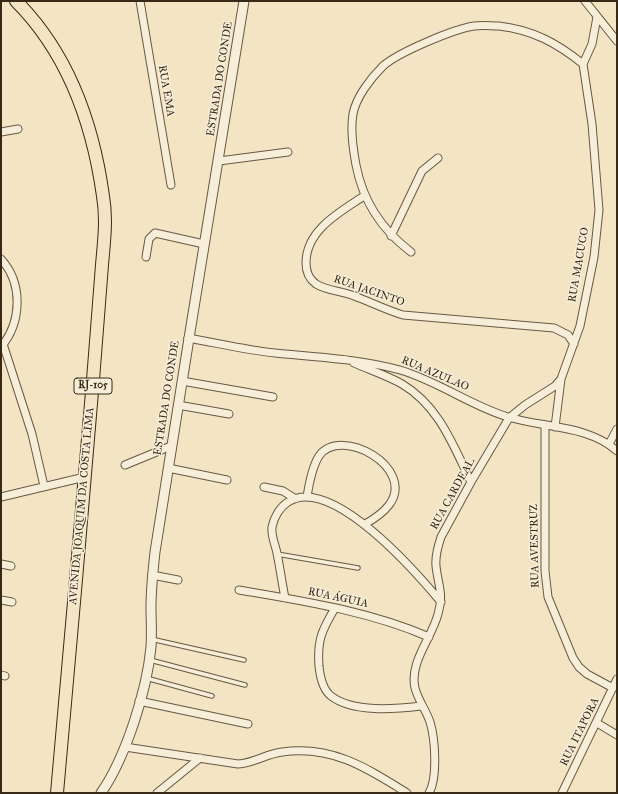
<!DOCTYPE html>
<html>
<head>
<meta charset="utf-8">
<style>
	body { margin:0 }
	#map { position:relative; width:618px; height:794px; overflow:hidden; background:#f3e5c4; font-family:"IM FELL Great Primer",serif }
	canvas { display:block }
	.frame { position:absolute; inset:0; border:2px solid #382916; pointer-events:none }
</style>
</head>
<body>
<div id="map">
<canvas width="618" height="794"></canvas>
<div class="frame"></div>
</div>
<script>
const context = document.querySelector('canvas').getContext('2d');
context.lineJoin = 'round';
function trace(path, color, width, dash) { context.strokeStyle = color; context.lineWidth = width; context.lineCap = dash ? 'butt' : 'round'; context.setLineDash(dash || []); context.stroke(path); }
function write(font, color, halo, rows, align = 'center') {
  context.font = font + ' "IM FELL Great Primer",serif'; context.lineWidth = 3; context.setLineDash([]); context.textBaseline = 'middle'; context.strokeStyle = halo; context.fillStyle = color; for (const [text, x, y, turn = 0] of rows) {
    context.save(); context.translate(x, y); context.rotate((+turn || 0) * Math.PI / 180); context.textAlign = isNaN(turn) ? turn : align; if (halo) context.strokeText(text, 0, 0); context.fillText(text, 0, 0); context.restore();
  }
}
const service = new Path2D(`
	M277 554 358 568
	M151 639 244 660
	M150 660 245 685
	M146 678 212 696`);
const minor = new Path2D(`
	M140 1 171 185
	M585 1 617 41
	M1 132 18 129
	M219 161 288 152
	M364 196C340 212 306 230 306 263 306 271 309 279 316 284 327 291 343 291 354 296 371 302 386 310 403 315L554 328 568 335 574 344
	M391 236 422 171 438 158
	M411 252C382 230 363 202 356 165 353 149 350 131 353 114 356 97 371 78 383 66 399 52 454 29 474 26 482 25 491 26 499 26 533 30 557 43 583 64
	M146 257 149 239 155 233 204 244
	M1 259C23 283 22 322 1 347
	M188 338C217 343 246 350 275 353 316 357 360 359 400 370 438 381 471 406 508 417 544 428 588 425 617 451
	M3 344 32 434 44 486
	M354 363C370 370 388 376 402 384 439 406 453 445 471 482
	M182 381 273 397
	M178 405 229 414
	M545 425V571L548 597 573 658 579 667 587 674 613 688
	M555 427 561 379
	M609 444 617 429
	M125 465 171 446
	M168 468 227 480
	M264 487 283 491 294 498
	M1 497 85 477
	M307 497C309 484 312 467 319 456 341 425 417 468 389 505 383 513 374 519 365 524
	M1 564 11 566
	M152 575 178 580
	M239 590C303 601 369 611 429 637
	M285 598C282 583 280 568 277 553 275 544 271 536 272 527 274 517 280 507 288 502 331 474 416 572 441 602
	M1 600 12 602
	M335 608C322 630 317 640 319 666 320 676 322 689 331 696 353 713 396 709 421 706
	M1 675 5 676
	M139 701 248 724
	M597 723 617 735
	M125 747 238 764C254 763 266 754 282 752 332 745 367 768 407 793
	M157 793 200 758
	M429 793C438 778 435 738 430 722 426 710 418 700 415 688 409 662 432 638 438 614 444 594 438 585 436 566 435 556 438 546 441 537L471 482 509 418 525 405 555 386 561 379 580 326 594 257 599 210 592 124 583 64 592 44 597 17
	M562 793 617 679`);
const tertiary = new Path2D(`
	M101 793C126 757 147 690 151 647 152 633 151 620 151 607 151 589 153 570 155 552 183 368 215 185 244 1`);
const primary = new Path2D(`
	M16 1C68 53 93 124 103 196 107 219 104 242 102 265 99 304 96 342 93 380 82 518 69 655 57 793`);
trace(service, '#675842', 5.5);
trace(minor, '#675842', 9);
trace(tertiary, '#675842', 11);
trace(primary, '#382916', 14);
trace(service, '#f7eed9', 3.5);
trace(minor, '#f7eed9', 7);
trace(tertiary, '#f7eed9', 9);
trace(primary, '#f3e5c4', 12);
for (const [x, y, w] of [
	[93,386,38]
]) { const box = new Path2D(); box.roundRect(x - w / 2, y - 8, w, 16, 3); context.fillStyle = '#f7eed9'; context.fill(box); trace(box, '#382916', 1); }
write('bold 10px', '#382916', null, [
	["RJ-105",93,386]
]);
write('11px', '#382916', '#f7eed9', [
	["ESTRADA DO CONDE",220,79,-81],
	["RUA EMA",166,91,80],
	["RUA MACUCO",579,265,-80],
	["RUA JACINTO",369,291,19],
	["RUA AZULAO",435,374,23],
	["ESTRADA DO CONDE",167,398,-81],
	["RUA CARDEAL",453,494,-61],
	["AVENIDA JOAQUIM DA COSTA LIMA",82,506,-85],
	["RUA AVESTRUZ",535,546,-91],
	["RUA ÁGUIA",338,598,12],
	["RUA ITAPORA",580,732,-64]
]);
</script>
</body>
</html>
